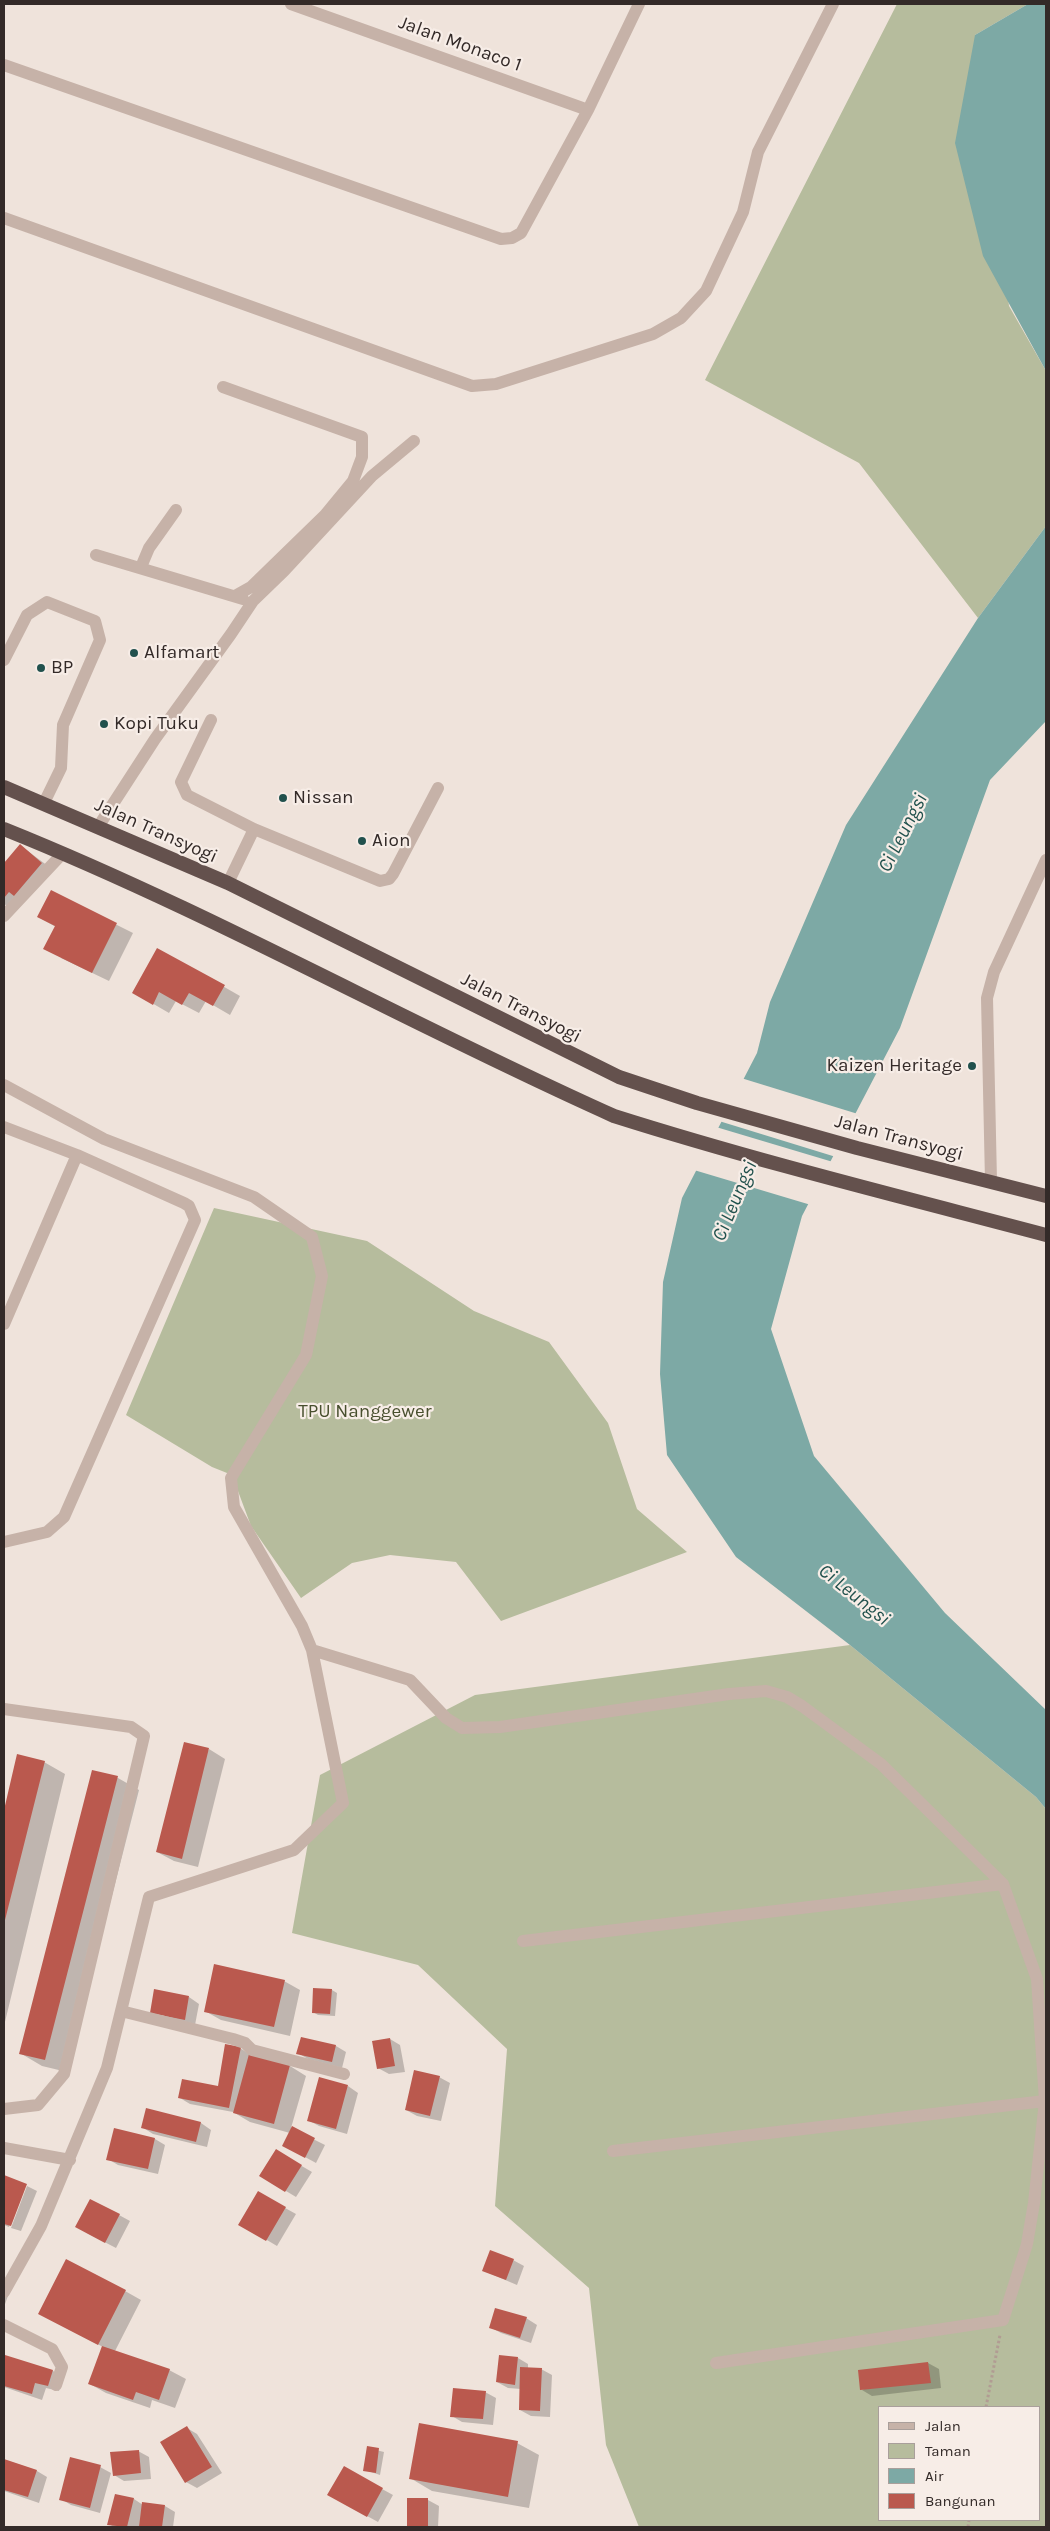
<!DOCTYPE html>
<html>
<head>
<meta charset="utf-8">
<style>
	body { margin:0 }
	#map { position:relative; width:1050px; height:2531px; overflow:hidden; background:#efe3db; font-family:Karla,sans-serif }
	canvas { display:block }
	.frame { position:absolute; inset:0; border:5px solid #332a28; pointer-events:none }
	.legend { position:absolute; left:878px; top:2406px; width:162px; height:115px; box-sizing:border-box; background:#f7ede7; border:1px solid #a99f9b; margin:0; padding:6px 9px; list-style:none; font-size:15px; color:#332a28 }
	.legend li { display:flex; align-items:center; gap:10px; height:25px }
	.legend b { width:25px; border:1px solid #a99f9b }
</style>
</head>
<body>
<div id="map">
<canvas width="1050" height="2531"></canvas>
<div class="frame"></div>
<ul class="legend">
<li><b style="height:6px;background:#c6b2a8"></b>Jalan</li>
<li><b style="height:14px;background:#b6bc9d"></b>Taman</li>
<li><b style="height:14px;background:#7da9a5"></b>Air</li>
<li><b style="height:14px;background:#ba594e"></b>Bangunan</li>
</ul>
</div>
<script>
const context = document.querySelector('canvas').getContext('2d');
context.lineJoin = 'round';
function fill(path, color) { context.fillStyle = color; context.fill(path, 'evenodd'); }
function trace(path, color, width, dash) { context.strokeStyle = color; context.lineWidth = width; context.lineCap = dash ? 'butt' : 'round'; context.setLineDash(dash || []); context.stroke(path); }
function write(font, color, halo, rows, align = 'center') {
  context.font = font + ' Karla,sans-serif'; context.lineWidth = 4.5; context.setLineDash([]); context.textBaseline = 'middle'; context.strokeStyle = halo; context.fillStyle = color; for (const [text, x, y, turn = 0] of rows) {
    context.save(); context.translate(x, y); context.rotate((+turn || 0) * Math.PI / 180); context.textAlign = isNaN(turn) ? turn : align; if (halo) context.strokeText(text, 0, 0); context.fillText(text, 0, 0); context.restore();
  }
}
fill(new Path2D(`
	M897 4H1028L975 35 1009 306 1046 371V526L978 618 859 463 705 380Z
	M214 1208 367 1241 474 1311 549 1342 608 1423 637 1509 687 1552 501 1621 456 1562 390 1555 352 1563 301 1598 251 1526 232 1475 212 1467 126 1415Z
	M850 1645 1036 1797 1046 1809V2527H639L606 2445 589 2288 495 2206 507 2049 418 1965 292 1933 320 1775 475 1695ZM879 2407H1039V2520H879Z`), '#b6bc9d');
fill(new Path2D(`
	M1028 4H1046V371L983 256 955 143 975 35Z
	M1046 526V721L990 780 900 1028 802 1216 771 1329 814 1456 945 1613 1046 1710V1809L1036 1797 850 1645 736 1557 667 1455 660 1374 663 1282 682 1198 757 1053 770 1002 846 825 978 618Z`), '#7da9a5');
fill(new Path2D(`
	M741 1078 858 1114 836 1157 719 1121Z
	M716 1127 833 1162 811 1205 694 1170Z`), '#efe3db');
fill(new Path2D(`
	M21 846 52 869 11 908 4 904V865Z
	M51 892 133 933 109 981 61 958 56 927 38 917Z
	M158 949 240 996 230 1015 206 1001 199 1013 176 1001 169 1013 133 992Z
	M209 1749 225 1759 198 1867 174 1861 157 1852Z
	M18 1756 44 1762 65 1774 4 2026V1815Z
	M93 1771 118 1778 139 1790 67 2072 42 2066 20 2053Z
	M284 1981 300 1990 290 2036 221 2020 205 2011Z
	M332 1990 337 1993 335 2016 318 2015 313 2012Z
	M189 1997 199 2004 195 2025 162 2018Z
	M302 2038 336 2046 346 2052 342 2068 308 2059 298 2053Z
	M390 2039 400 2045 405 2072 389 2074 378 2068Z
	M240 2048 251 2055 290 2066 306 2076 291 2128 325 2145 316 2163 294 2151 290 2133 250 2122 233 2112 190 2104 180 2098 219 2087Z
	M439 2077 450 2083 441 2121 417 2116 406 2110Z
	M348 2086 358 2093 347 2134 319 2126 308 2120Z
	M147 2110 201 2123 211 2130 207 2147 153 2134 142 2127Z
	M115 2130 155 2139 165 2145 158 2174 118 2165 108 2159Z
	M276 2151 312 2172 296 2197 261 2176Z
	M4 2177 25 2185 9 2227 4 2225Z
	M27 2186 37 2191 21 2231 11 2228Z
	M258 2193 296 2214 277 2246 240 2224Z
	M119 2215 130 2221 116 2248 87 2233Z
	M513 2260 524 2266 517 2285 484 2271Z
	M4 2290 9 2293 4 2307Z
	M125 2291 141 2300 115 2351 169 2370 186 2379 175 2408 152 2400 150 2408 106 2393 90 2384 103 2347 55 2322Z
	M526 2318 537 2325 531 2343 501 2333 490 2327Z
	M6 2357 53 2371 63 2377 59 2391 46 2388 42 2400 4 2387V2365Z
	M518 2358 528 2364V2368L541 2369 552 2375 550 2417 531 2416 520 2410 521 2389 508 2388 497 2382Z
	M928 2363 939 2369 941 2388 872 2396 862 2390Z
	M485 2392 496 2398 493 2425 462 2422 452 2416Z
	M187 2428 197 2434 222 2473 197 2488 186 2482Z
	M517 2443 539 2455 529 2508 432 2491 410 2478Z
	M368 2448 384 2452 380 2475 365 2470Z
	M138 2451 149 2457 151 2479 124 2481 114 2475Z
	M4 2460 37 2471 47 2477 39 2503 4 2491Z
	M100 2467 111 2473 100 2513 71 2505 61 2499Z
	M344 2468 393 2495 378 2522 329 2495Z
	M116 2495 134 2499 143 2505 165 2506 175 2512 173 2527H114L109 2524Z
	M428 2500 439 2506 438 2527 408 2526Z`), '#0003');
fill(new Path2D(`
	M20 844 42 863 14 896 9 892 4 898V863Z
	M51 890 117 923 92 973 43 949 55 926 37 917Z
	M157 948 225 985 213 1006 189 993 182 1005 159 992 153 1005 132 993Z
	M184 1742 209 1748 182 1859 156 1852Z
	M17 1754 45 1761 4 1924V1810Z
	M92 1770 118 1776 45 2060 19 2054Z
	M214 1964 285 1980 274 2027 204 2012Z
	M313 1988 332 1989 330 2014 312 2013Z
	M154 1989 189 1996 185 2020 150 2013Z
	M301 2037 336 2045 332 2062 296 2054Z
	M390 2038 395 2066 377 2069 372 2041Z
	M225 2044 241 2047 229 2108 178 2098 182 2079 218 2086Z
	M249 2054 290 2065 274 2124 233 2113Z
	M414 2070 440 2076 430 2116 405 2110Z
	M319 2077 348 2085 336 2129 307 2121Z
	M146 2108 201 2122 196 2142 141 2128Z
	M292 2126 315 2138 305 2158 282 2146Z
	M114 2128 155 2138 148 2169 106 2160Z
	M276 2149 302 2165 285 2192 259 2176Z
	M4 2175 27 2184 11 2226 4 2224Z
	M258 2191 286 2207 266 2241 238 2225Z
	M90 2199 120 2214 105 2243 75 2227Z
	M490 2250 514 2259 506 2280 482 2271Z
	M66 2259 126 2290 98 2345 38 2314Z
	M495 2308 527 2317 520 2338 489 2328Z
	M102 2346 170 2369 159 2400 136 2392 133 2400 88 2384Z
	M5 2355 53 2370 48 2386 35 2383 32 2394 4 2386Z
	M499 2355 518 2357 515 2385 496 2382Z
	M928 2362 931 2383 860 2390 858 2370Z
	M520 2367 542 2368 540 2411 519 2410Z
	M453 2388 486 2391 483 2419 450 2417Z
	M419 2423 518 2441 508 2497 409 2479Z
	M187 2426 212 2467 185 2483 160 2442Z
	M367 2446 379 2448 376 2473 363 2471Z
	M139 2450 141 2473 113 2476 110 2452Z
	M70 2457 101 2465 90 2508 59 2500Z
	M4 2459 37 2470 28 2497 4 2490Z
	M344 2466 383 2488 367 2517 327 2495Z
	M115 2494 134 2498 127 2527 107 2525Z
	M407 2498H428V2527H407Z
	M142 2502 165 2505 162 2527H139Z`), '#ba594e');
trace(new Path2D(`
	M986 2407 1000 2335
	M968 2527 969 2520`), '#b19c93', 3, [2.5, 2.5]);
trace(new Path2D(`
	M4 660 27 615 47 602 95 621 100 640 63 725 61 768 44 803
	M211 720 181 782 187 795 254 829 380 881 389 879 393 874 438 788
	M228 883 254 829
	M991 1181 987 998 994 972 1046 860`), '#c6b2a8', 12);
trace(new Path2D(`
	M291 4 588 110
	M4 65 501 239 512 238 521 233 588 110 639 4
	M4 218 472 386 496 384 653 334 681 318 706 291 743 212 758 152 833 4
	M223 387 362 437V457L353 481 325 515 251 587 235 596
	M96 555 243 599
	M141 567 149 548 176 510
	M98 827 155 739 231 634 253 601 284 571 372 476 414 441
	M4 916 63 853
	M4 1085 104 1139 254 1197 312 1237 322 1276 306 1355 231 1478 234 1507 302 1626 312 1650 343 1803 294 1850 149 1897 107 2068 41 2226 4 2292
	M4 1127 77 1155 184 1203 189 1206 195 1220 64 1517 47 1532 4 1542
	M4 1324 77 1155
	M312 1650 410 1680 446 1718 462 1728 500 1727 729 1694 766 1691 787 1697 802 1706 881 1764 1003 1884 1037 1979 1045 2101 1034 2203 1027 2244 1003 2320 716 2363
	M4 1709 131 1727 144 1736 64 2074 38 2105 4 2109
	M523 1941 1003 1884
	M121 2011 233 2039 245 2043 252 2050 344 2074
	M4 2148 70 2160
	M613 2151 1045 2101
	M4 2325 52 2349 62 2367 56 2385`), '#c6b2a8', 12);
trace(new Path2D(`
	M4 787 228 883 619 1077 697 1103 857 1148 1046 1196
	M4 829C213 913 408 1024 614 1116 756 1161 902 1197 1046 1235`), '#64514d', 14);
for (const [x, y, r, color] of [
	[134,653,5,"#21514d"],
	[41,668,5,"#21514d"],
	[104,724,5,"#21514d"],
	[283,798,5,"#21514d"],
	[362,841,5,"#21514d"],
	[972,1066,5,"#21514d"]
]) { const dot = new Path2D(); dot.arc(x, y, r, 0, 2 * Math.PI); context.fillStyle = color; context.fill(dot); trace(dot, '#f7ede7', 2); }
write('19px', '#332a28', '#f7ede7', [
	["Jalan Monaco 1",460,44,20],
	["Jalan Transyogi",156,831,24],
	["Jalan Transyogi",521,1008,27],
	["Jalan Transyogi",899,1138,15]
]);
write('19px', '#332a28', '#f7ede7', [
	["Alfamart",144,653],
	["BP",51,668],
	["Kopi Tuku",114,724],
	["Nissan",293,798],
	["Aion",372,841],
	["Kaizen Heritage",962,1066,"right"]
], 'left');
write('19px', '#484f2e', '#f7ede7', [
	["TPU Nanggewer",365,1412]
]);
write('italic 20px', '#21514d', '#f7ede7', [
	["Ci Leungsi",903,833,-63],
	["Ci Leungsi",735,1201,-67],
	["Ci Leungsi",854,1595,39]
]);
</script>
</body>
</html>
